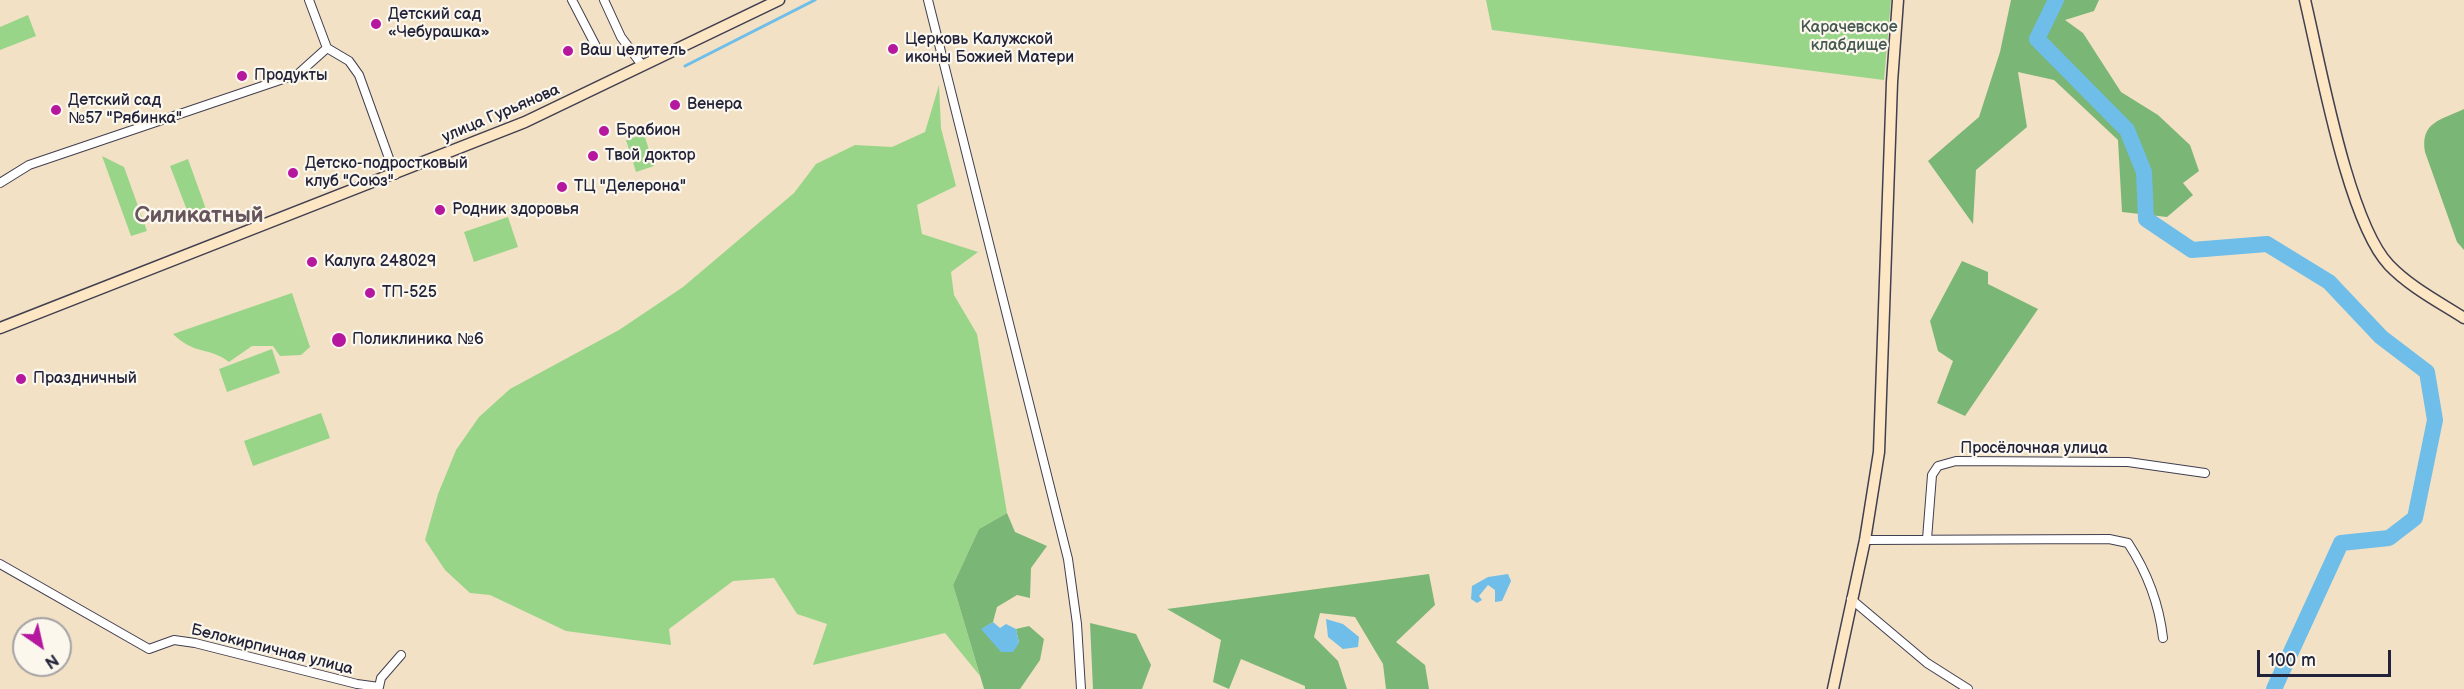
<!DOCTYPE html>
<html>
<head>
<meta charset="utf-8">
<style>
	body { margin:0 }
	#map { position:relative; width:2464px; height:689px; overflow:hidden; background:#f3e1c5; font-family:"Balsamiq Sans",sans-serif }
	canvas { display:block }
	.north { position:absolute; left:12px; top:617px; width:60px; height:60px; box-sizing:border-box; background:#fbf7ec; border:2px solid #a4a2a5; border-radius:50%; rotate:146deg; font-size:16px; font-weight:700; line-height:24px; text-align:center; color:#22223b }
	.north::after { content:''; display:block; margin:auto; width:21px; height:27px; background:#b5179e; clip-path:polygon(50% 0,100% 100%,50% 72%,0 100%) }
	.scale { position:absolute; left:2257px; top:650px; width:134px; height:27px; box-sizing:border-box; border:3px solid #22223b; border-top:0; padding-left:8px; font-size:18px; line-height:21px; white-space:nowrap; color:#22223b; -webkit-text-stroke:4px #fbf7ec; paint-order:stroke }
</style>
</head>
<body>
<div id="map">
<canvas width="2464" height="689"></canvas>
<div class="north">N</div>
<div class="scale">100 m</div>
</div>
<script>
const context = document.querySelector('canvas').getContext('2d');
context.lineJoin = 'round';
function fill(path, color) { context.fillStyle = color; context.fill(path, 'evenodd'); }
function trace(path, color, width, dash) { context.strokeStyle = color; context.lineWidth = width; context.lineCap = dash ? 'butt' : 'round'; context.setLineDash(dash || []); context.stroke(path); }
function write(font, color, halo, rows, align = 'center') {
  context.font = font + ' "Balsamiq Sans",sans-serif'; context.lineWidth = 4.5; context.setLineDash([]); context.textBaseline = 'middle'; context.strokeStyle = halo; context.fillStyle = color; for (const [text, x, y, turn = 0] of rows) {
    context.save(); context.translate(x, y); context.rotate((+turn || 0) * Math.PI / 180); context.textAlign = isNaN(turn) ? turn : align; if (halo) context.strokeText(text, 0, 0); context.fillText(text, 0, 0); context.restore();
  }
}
fill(new Path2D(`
	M1486 0H1891L1884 80 1492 30Z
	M28 15 36 36 0 50V27Z
	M939 85 941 128 956 186 917 205 922 234 978 252 951 272 954 295 977 334 1007 513 979 529 953 585 980 676 945 633 813 665 827 624 797 614 774 578 733 581 669 629 671 645 566 631 490 595 470 593 445 570 425 540 438 494 456 450 479 417 510 389 619 330 683 287 794 193 816 164 855 145 892 147 925 132Z
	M644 134 654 166 636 172 626 140Z
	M102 156 124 167 147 231 131 236Z
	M188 159 207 212 190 218 170 166Z
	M508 217 518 247 474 262 464 232Z
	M292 293 310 347 301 355 280 356 273 346H252L229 362C210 347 194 355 173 334Z
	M272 349 280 373 227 392 219 369Z
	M321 413 330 438 253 466 244 441Z`), '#99d589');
fill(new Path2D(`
	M2011 0H2099L2094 11 2065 20 2083 33 2121 92 2158 115 2190 145 2199 171 2183 183 2193 195 2167 217 2122 212 2118 140 2054 80 2018 72 2027 127 1976 170 1973 224 1928 161 1979 117 2000 52Z
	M2464 109V250L2457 242 2425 152C2420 122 2441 120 2464 109Z
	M1962 261 1988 272V284L2038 309 1965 416 1937 403 1953 361 1938 351 1930 321Z
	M1007 513 1015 532 1047 546 1031 568 1030 598 1017 595 997 607 993 622 982 629 1019 643 1016 629 1029 626 1044 639 1040 660 1020 689H984L953 585 979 529Z
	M1429 574 1435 605 1396 642 1425 665 1429 689H1386L1383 664 1355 617 1320 613 1314 637 1338 661 1347 689H1305V686L1241 659 1229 689 1213 682 1221 640 1167 609Z
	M1090 623 1136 634 1151 665 1142 689H1093Z`), '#7ab675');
fill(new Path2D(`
	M1508 574 1511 581 1502 601 1495 602V590L1488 585 1479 596 1482 600 1477 603 1471 599 1472 586 1488 577Z
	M1326 619 1343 624 1359 637 1358 647 1343 649 1328 637Z
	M993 622 1000 628 1006 624 1016 629 1019 643 1013 652H1001L981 629Z`), '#6ebee9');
trace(new Path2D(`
	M685 66 815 0`), '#6ebee9', 3);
trace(new Path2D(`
	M2056 0 2037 39 2127 130 2144 172 2146 219 2192 250 2267 244 2329 282 2381 337 2427 372 2435 420 2415 518 2389 538 2341 543 2274 689`), '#6ebee9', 16);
const street = new Path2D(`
	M309 0 327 48 349 61 359 75 395 175
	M572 0 599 52
	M604 0 621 37 642 65
	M928 0 1068 559 1077 624 1081 689
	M0 183 29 165 298 74 327 48
	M1927 539 1932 475 1938 466 1956 461 2128 462 2205 473
	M1865 540 2109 539 2128 543C2147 572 2159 603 2163 638
	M0 564 149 649 174 640 195 643 357 684 379 687 381 678 401 655
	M1851 599 1927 663 1968 689`);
const secondary = new Path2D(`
	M2305 0C2320 63 2348 222 2389 265 2410 287 2439 302 2464 318
	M0 328 525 122 779 0
	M1833 689 1865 540 1879 452 1892 82 1898 0`);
trace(street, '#413f50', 10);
trace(secondary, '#413f50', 13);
trace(street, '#fff', 8);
trace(secondary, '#fce6c4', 10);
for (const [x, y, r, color] of [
	[376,24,6,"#b5179e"],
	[893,49,6,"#b5179e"],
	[568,51,6,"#b5179e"],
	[242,76,6,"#b5179e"],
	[675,105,6,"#b5179e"],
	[56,110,6,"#b5179e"],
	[604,131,6,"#b5179e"],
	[593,156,6,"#b5179e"],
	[293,173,6,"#b5179e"],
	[562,187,6,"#b5179e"],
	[440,210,6,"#b5179e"],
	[312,262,6,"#b5179e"],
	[370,293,6,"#b5179e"],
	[339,340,8,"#b5179e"],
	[21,379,6,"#b5179e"]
]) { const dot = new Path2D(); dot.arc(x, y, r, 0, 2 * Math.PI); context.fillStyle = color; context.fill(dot); trace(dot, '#fbf7ec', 2); }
write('16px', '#22223b', '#fbf7ec', [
	["Детский сад",388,15],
	["«Чебурашка»",388,33],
	["Церковь Калужской",905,40],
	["иконы Божией Матери",905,58],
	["Ваш целитель",580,51],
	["Продукты",254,76],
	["Детский сад",68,101],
	["№57 \"Рябинка\"",68,119],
	["Венера",687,105],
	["Брабион",616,131],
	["Твой доктор",605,156],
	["Детско-подростковый",305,164],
	["клуб \"Союз\"",305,182],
	["ТЦ \"Делерона\"",574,187],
	["Родник здоровья",452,210],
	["Калуга 248029",324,262],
	["ТП-525",382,293],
	["Поликлиника №6",352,340],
	["Праздничный",33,379]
], 'left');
write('16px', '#465852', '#fbf7ec', [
	["Карачевское",1849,28],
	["клабдище",1849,46]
]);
write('16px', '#22223b', '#fbf7ec', [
	["улица Гурьянова",501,114,-23],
	["Просёлочная улица",2034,449],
	["Белокирпичная улица",272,650,14]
]);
write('bold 22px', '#67555d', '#fbf7ec', [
	["Силикатный",199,216]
]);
</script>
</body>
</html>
